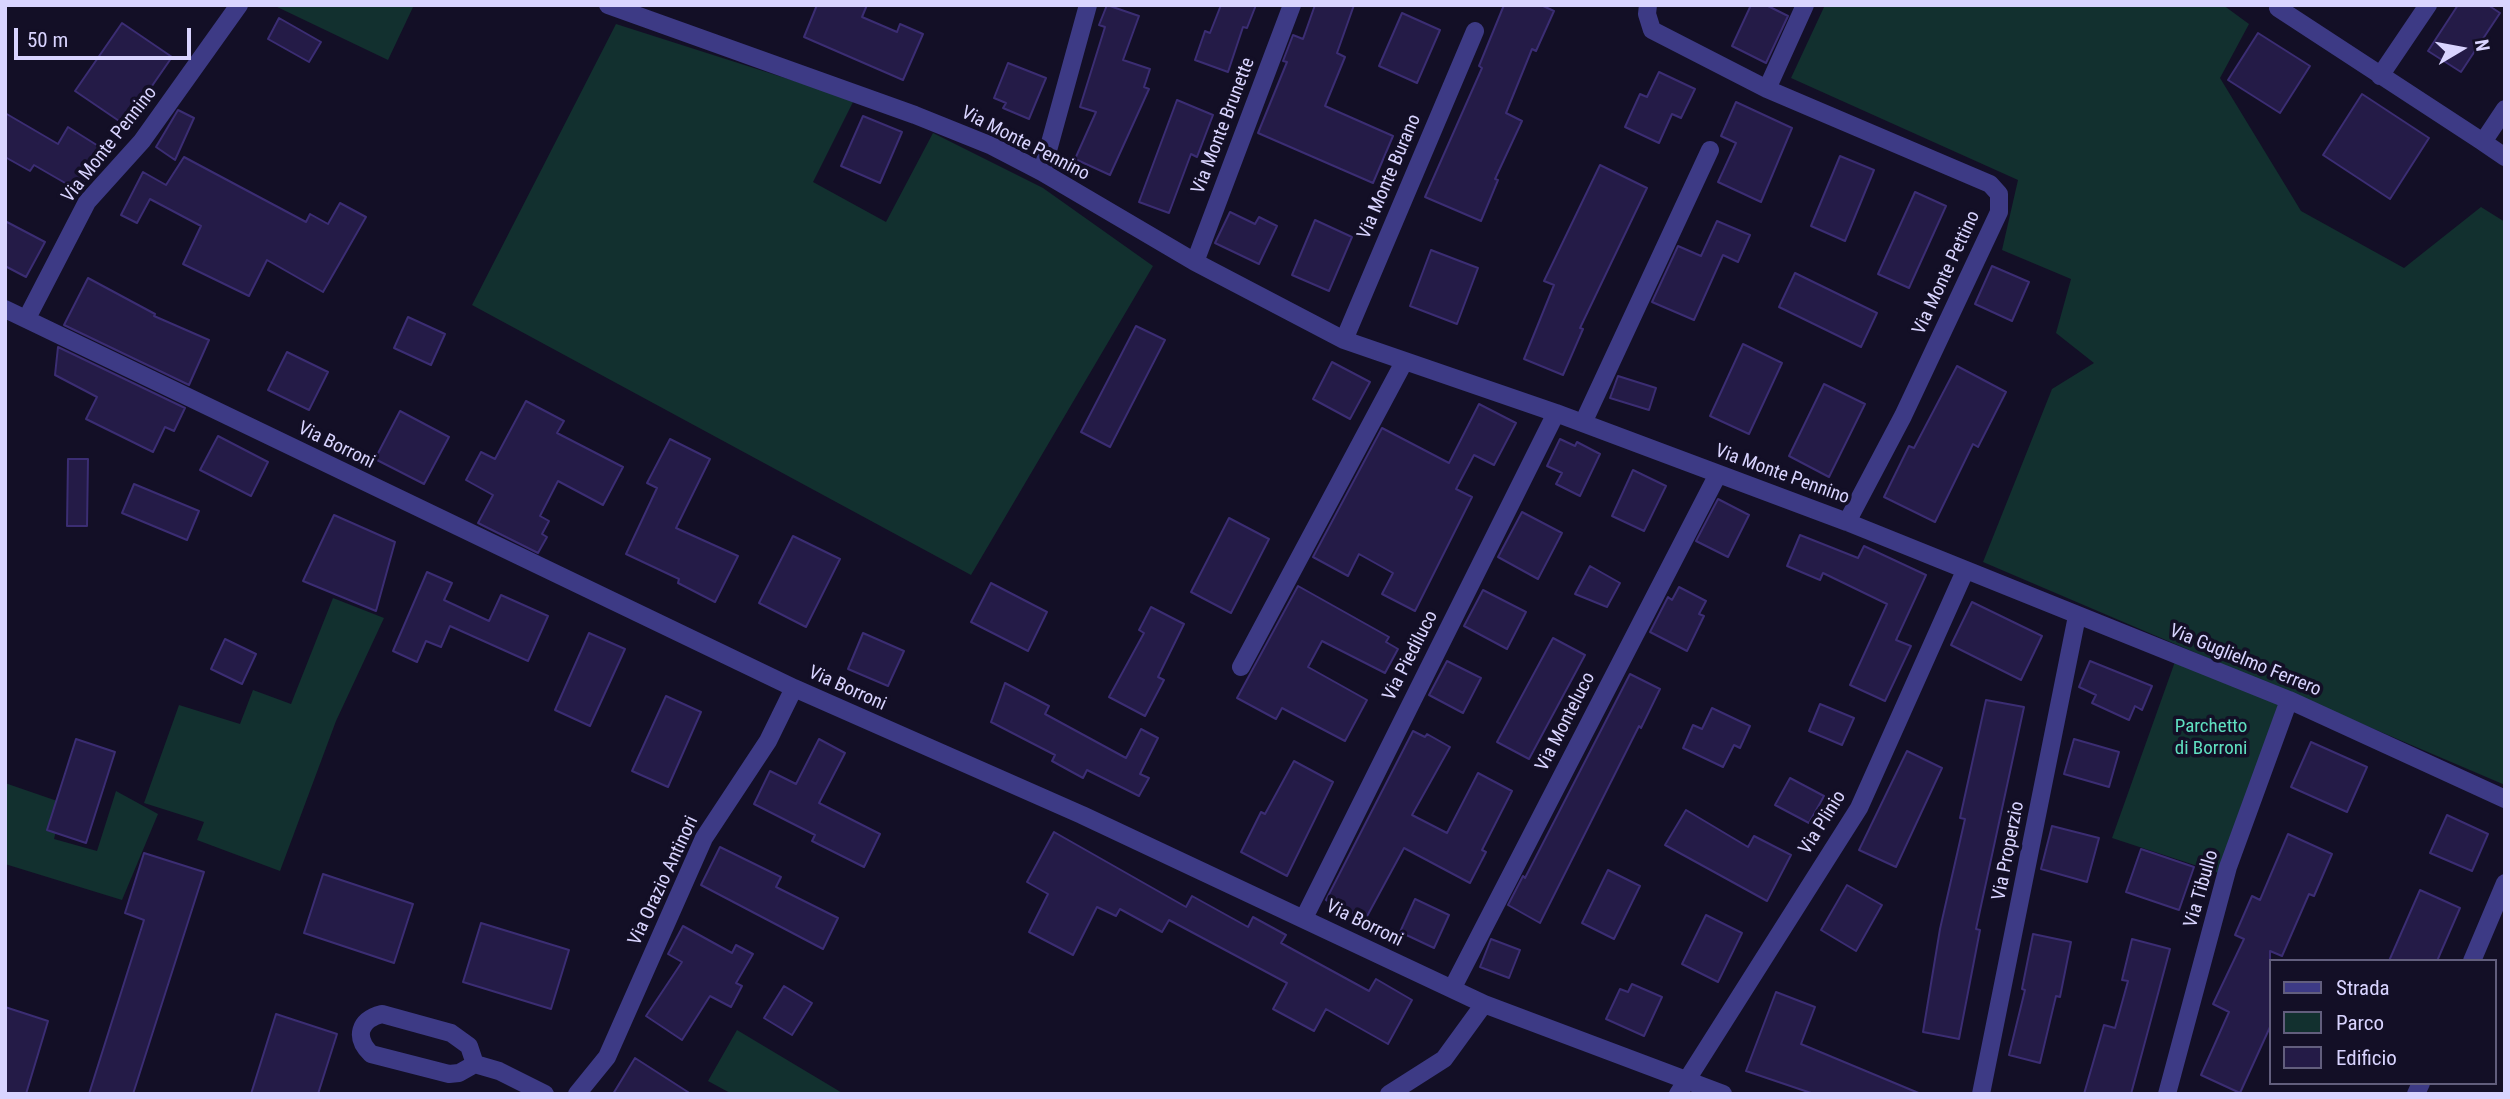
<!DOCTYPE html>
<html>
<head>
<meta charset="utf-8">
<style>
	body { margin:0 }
	#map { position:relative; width:2510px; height:1099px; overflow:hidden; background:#130f26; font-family:"Roboto Condensed",sans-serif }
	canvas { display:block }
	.frame { position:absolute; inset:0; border:7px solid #d9d4ff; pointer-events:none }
	.legend { position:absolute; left:2269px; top:959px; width:228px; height:126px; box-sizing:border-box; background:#130f26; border:2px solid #625e7d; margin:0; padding:9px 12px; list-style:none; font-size:21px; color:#d9d4ff }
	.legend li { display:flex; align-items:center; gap:14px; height:35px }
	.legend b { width:35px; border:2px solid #625e7d }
	.north { position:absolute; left:2426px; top:14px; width:70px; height:70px; -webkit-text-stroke:5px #130f26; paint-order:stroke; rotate:80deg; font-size:19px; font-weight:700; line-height:28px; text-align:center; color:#d9d4ff }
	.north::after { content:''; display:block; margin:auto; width:24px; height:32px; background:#d9d4ff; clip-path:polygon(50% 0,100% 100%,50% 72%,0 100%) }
	.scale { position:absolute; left:14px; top:28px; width:177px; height:32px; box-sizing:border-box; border:4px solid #d9d4ff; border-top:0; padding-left:9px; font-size:21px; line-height:24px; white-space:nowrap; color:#d9d4ff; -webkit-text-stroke:5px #130f26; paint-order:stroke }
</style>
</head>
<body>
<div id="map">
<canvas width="2510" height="1099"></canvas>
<div class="frame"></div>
<ul class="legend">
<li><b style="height:9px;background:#3d3a85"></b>Strada</li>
<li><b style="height:19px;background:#12302f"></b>Parco</li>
<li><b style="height:19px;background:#241b47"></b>Edificio</li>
</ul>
<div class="north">N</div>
<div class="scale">50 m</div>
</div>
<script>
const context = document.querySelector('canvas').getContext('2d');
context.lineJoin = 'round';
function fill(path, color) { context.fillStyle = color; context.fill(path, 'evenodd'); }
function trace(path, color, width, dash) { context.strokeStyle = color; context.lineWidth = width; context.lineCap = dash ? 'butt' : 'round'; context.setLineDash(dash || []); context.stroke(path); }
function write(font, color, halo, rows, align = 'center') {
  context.font = font + ' "Roboto Condensed",sans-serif'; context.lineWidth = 7; context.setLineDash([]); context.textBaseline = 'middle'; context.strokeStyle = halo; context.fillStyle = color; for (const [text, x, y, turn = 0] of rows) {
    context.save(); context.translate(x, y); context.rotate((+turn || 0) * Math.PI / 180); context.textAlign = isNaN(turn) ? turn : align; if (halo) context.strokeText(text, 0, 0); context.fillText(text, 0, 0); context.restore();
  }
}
fill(new Path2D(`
	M273 5H414L388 60Z
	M1825 5H2223L2249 24 2220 78 2301 211 2404 268 2481 207 2505 222V785L1983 562 2052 389 2094 363 2056 333 2071 279 2002 250 2018 180 1791 78Z
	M616 24 854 100 813 182 886 222 933 133 1043 188 1153 266 971 575 472 305Z
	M333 598 384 618 336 721 280 871 197 840 204 822 144 803 179 705 240 724 253 690 291 704Z
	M2177 656 2289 700 2225 875 2112 838Z
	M5 783 63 803 54 839 97 851 116 791 158 814 122 900 5 864Z
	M737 1030 844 1094H732L708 1081Z`), '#12302f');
const building = new Path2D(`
	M817 5H867L862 17 897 32 900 24 923 34 903 80 804 37Z
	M1107 5 1139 16 1123 60 1150 69 1144 87 1149 89 1110 175 1075 159 1096 112 1080 107 1105 27 1099 25Z
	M1221 5H1256L1247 28 1243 27 1228 72 1195 60 1205 31 1210 33Z
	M1315 5H1354L1337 53 1345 57 1325 106 1393 136 1373 183 1258 133 1287 62 1283 61 1293 35 1303 39Z
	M1504 5H1541L1554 11 1536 51 1532 49 1506 113 1522 121 1495 179 1498 180 1481 221 1425 197 1482 68 1479 66Z
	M1751 5H1766L1788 16 1766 63 1732 46Z
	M2458 5H2488L2500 13 2461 72 2428 51Z
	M1402 13 1440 30 1417 83 1379 66Z
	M279 18 321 42 309 62 268 39Z
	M122 23 172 57 125 125 75 91Z
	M2258 33 2310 66 2280 113 2228 80Z
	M1008 63 1046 78 1029 119 1003 108 1006 103 994 98Z
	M1659 72 1695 89 1681 118 1672 114 1659 143 1625 127 1640 94 1647 97Z
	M2362 94 2429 138 2390 199 2323 155Z
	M1177 100 1213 115 1197 157 1191 154 1169 213 1139 202Z
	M1736 102 1792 128 1761 202 1718 182 1736 143 1721 136Z
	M178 110 194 118 175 160 156 147Z
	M5 113 58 144 68 127 103 149 79 191 34 165 30 171 5 157Z
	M863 116 902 132 880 183 841 166Z
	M1840 156 1874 170 1845 241 1811 226Z
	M184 157 306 222 310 214 328 224 340 203 366 217 323 292 267 260 249 296 183 264 201 226 150 199 137 223 121 215 143 172 166 185Z
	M1600 165 1647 188 1580 328 1583 329 1563 375 1524 359 1554 285 1544 281Z
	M1915 192 1946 206 1909 288 1878 274Z
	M1230 212 1255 224 1259 217 1277 226 1259 264 1215 243Z
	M1315 220 1352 237 1329 291 1292 275Z
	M5 221 45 242 26 277 5 266Z
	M1717 221 1750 235 1738 262 1723 255 1694 320 1652 302 1678 246 1701 256Z
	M1431 250 1478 268 1457 324 1410 306Z
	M1992 266 2029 282 2012 321 1975 304Z
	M1795 273 1877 313 1861 347 1779 307Z
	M88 278 155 314 154 316 209 340 189 385 64 325Z
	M408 317 445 334 431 365 394 348Z
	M1136 326 1165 340 1110 447 1081 432Z
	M1743 344 1782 363 1749 434 1710 416Z
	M58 347 185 408 174 431 165 427 153 452 86 419 97 397 55 375Z
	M287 352 328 372 309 410 268 390Z
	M1332 362 1370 382 1350 419 1313 399Z
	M1957 366 2006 392 1978 447 1973 444 1935 522 1884 497 1909 446 1914 448Z
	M1618 376 1656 388 1649 410 1610 398Z
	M1824 384 1865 404 1829 477 1789 456Z
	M526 401 564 421 557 433 623 467 603 505 558 481 540 516 549 521 542 534 547 537 538 553 478 523 493 495 466 480 481 452 495 459Z
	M1479 404 1516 423 1494 465 1474 455 1456 489 1472 497 1415 611 1382 594 1393 573 1359 554 1348 576 1313 557 1382 428 1449 463Z
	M400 411 449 437 424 484 375 459Z
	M218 436 268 462 251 496 200 470Z
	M670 439 710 459 676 528 738 556 715 602 678 583 679 579 626 554 657 488 647 483Z
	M1560 439 1575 446 1577 442 1600 454 1580 496 1556 484 1562 473 1547 466Z
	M68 459H88L87 526H67Z
	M1633 470 1666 486 1644 531 1612 516Z
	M134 484 199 511 187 540 122 513Z
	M1718 499 1749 515 1728 557 1696 541Z
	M1522 512 1562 533 1538 579 1498 557Z
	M334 515 395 542 376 611 303 581Z
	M1229 518 1269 539 1231 613 1191 592Z
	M1800 535 1858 558 1864 546 1926 575 1896 640 1911 646 1885 701 1850 685 1887 604 1823 573 1820 580 1787 566Z
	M793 536 840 559 806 627 759 603Z
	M1590 566 1620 583 1607 607 1575 594Z
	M427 572 452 583 444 600 489 621 501 595 548 616 528 661 450 626 441 647 426 641 417 662 393 651Z
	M991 583 1047 612 1028 651 971 622Z
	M1298 586 1389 637 1386 642 1398 649 1385 673 1322 641 1308 667 1367 700 1345 741 1282 708 1276 719 1237 698Z
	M1679 587 1706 601 1699 614 1704 616 1687 651 1650 632 1668 597 1672 600Z
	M1483 590 1526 612 1507 649 1464 626Z
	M1972 602 2042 636 2021 680 1951 645Z
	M1151 607 1184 624 1158 677 1164 680 1145 716 1109 697 1144 633 1139 630Z
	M589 633 625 649 590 726 555 710Z
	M863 633 904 651 888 686 848 669Z
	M1553 638 1585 655 1529 759 1497 742Z
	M225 639 256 654 242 684 211 669Z
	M1447 661 1481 678 1463 713 1429 695Z
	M2090 661 2152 686 2142 710 2135 706 2129 720 2092 703 2096 695 2079 687Z
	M1630 674 1660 689 1641 728 1639 726 1540 923 1508 905 1523 876 1525 878Z
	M1005 683 1049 706 1045 714 1126 758 1141 729 1158 738 1140 774 1149 778 1139 796 1087 770 1083 778 1052 761 1055 755 991 722Z
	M666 696 701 712 668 787 632 771Z
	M1986 700 2024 707 1976 929 1980 930 1959 1039 1923 1032 1940 929 1965 819 1960 818Z
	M1820 704 1854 718 1842 745 1809 731Z
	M1712 708 1750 726 1740 748 1734 745 1723 767 1683 748 1693 725 1702 729Z
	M1413 731 1425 737 1427 734 1450 747 1412 815 1447 833 1478 773 1512 791 1482 850 1486 852 1470 883 1404 848 1365 920 1326 900Z
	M76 739 115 752 86 843 47 830Z
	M819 739 845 753 819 803 880 834 864 867 812 841 815 835 754 804 770 771 796 784Z
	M2074 739 2119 752 2109 787 2064 774Z
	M2311 742 2367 767 2347 812 2291 787Z
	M1907 751 1942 768 1896 867 1859 850Z
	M1294 761 1333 782 1287 876 1241 852 1261 812 1265 814Z
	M1790 778 1824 796 1809 823 1775 805Z
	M1686 810 1748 847 1754 836 1791 855 1767 901 1665 845Z
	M2447 815 2488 834 2472 871 2430 853Z
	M2052 826 2099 838 2087 882 2041 869Z
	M1054 832 1186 907 1192 896 1248 927 1253 917 1286 935 1281 943 1369 991 1376 979 1412 1000 1388 1044 1326 1009 1314 1031 1273 1009 1287 983 1169 920 1162 932 1120 909 1116 916 1097 907 1073 955 1029 932 1048 894 1027 882Z
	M2288 834 2332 854 2314 896 2309 894 2282 956 2270 951V1027L2240 1093 2201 1075 2229 1012 2213 1004 2244 939 2235 935 2252 896 2260 900Z
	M720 847 781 877 776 887 838 918 823 949 701 885Z
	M2141 849 2194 867 2179 910 2126 892Z
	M144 853 204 872 133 1094H89L144 920 125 913Z
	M1608 870 1640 886 1614 939 1582 923Z
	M323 874 413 904 394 963 304 933Z
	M1847 885 1882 905 1856 951 1821 930Z
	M2420 890 2460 908 2437 961H2389Z
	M1415 899 1449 915 1434 948 1400 932Z
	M1706 915 1742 933 1718 982 1682 964Z
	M481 923 569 950 551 1009 463 982Z
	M683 926 732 953 736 945 753 954 736 983 742 986 731 1007 710 996 682 1040 646 1016 682 962 668 954Z
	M2033 934 2071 942 2060 997 2056 996 2040 1063 2009 1055 2025 990 2022 989Z
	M1491 939 1520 950 1509 978 1480 967Z
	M2132 939 2170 949 2131 1094H2084L2104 1025 2115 1028 2128 981 2122 980Z
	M1632 984 1662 997 1644 1036 1606 1019 1620 989 1628 992Z
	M784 986 812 1003 792 1035 764 1018Z
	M1776 992 1815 1007 1801 1044 1921 1094H1814L1746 1071Z
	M5 1007 48 1021 26 1094H5Z
	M276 1014 337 1034 318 1094H251Z
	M635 1058 691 1094H613Z`);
fill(building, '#241b47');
trace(building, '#3b2d73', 2);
trace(new Path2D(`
	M608 5 915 115 992 146 1042 172 1195 262 1344 340 1556 413 1847 522 2289 700 2505 799
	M1648 5 1647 14 1652 30 1767 89 1990 184 1999 194V212L1903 416 1847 522
	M2278 8 2483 142 2505 109
	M2380 76 2428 5
	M1767 89 1805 5
	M2483 142 2505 157
	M1042 172 1088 5
	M1195 262 1292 5
	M5 309 794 688 1082 815 1484 1004 1723 1094
	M27 318 87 202 142 141 239 5
	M1344 340 1475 31
	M1583 423 1710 150
	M1241 667 1404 362
	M1304 918 1556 413
	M2472 961 2505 883
	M1452 989 1718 474
	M475 1064 469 1046 451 1033 382 1014C359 1020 354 1037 371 1054L449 1074 459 1073 475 1064 499 1071 545 1094
	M577 1094 607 1057 704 838 768 741 794 688
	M1389 1094 1444 1059 1484 1004
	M1678 1094 1859 808 1965 571
	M1981 1094 2077 616
	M2167 1094 2228 867 2289 700
	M2416 1094 2421 1083`), '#3d3a85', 18);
write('19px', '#d9d4ff', '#130f26', [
	["Via Monte Brunette",1224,126,-69],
	["Via Monte Pennino",1025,144,27],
	["Via Monte Pennino",110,145,-52],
	["Via Monte Burano",1390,177,-67],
	["Via Monte Pettino",1947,273,-65],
	["Via Borroni",336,446,26],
	["Via Monte Pennino",1782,475,20],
	["Via Piediluco",1411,656,-63],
	["Via Guglielmo Ferrero",2245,661,22],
	["Via Borroni",847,689,24],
	["Via Monteluco",1566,722,-63],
	["Via Plinio",1823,823,-58],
	["Via Properzio",2009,851,-79],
	["Via Orazio Antinori",664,881,-65],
	["Via Tibullo",2202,889,-74],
	["Via Borroni",1364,924,26]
]);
write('19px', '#5fe0c0', '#130f26', [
	["Parchetto",2211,727],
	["di Borroni",2211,749]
]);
</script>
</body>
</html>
